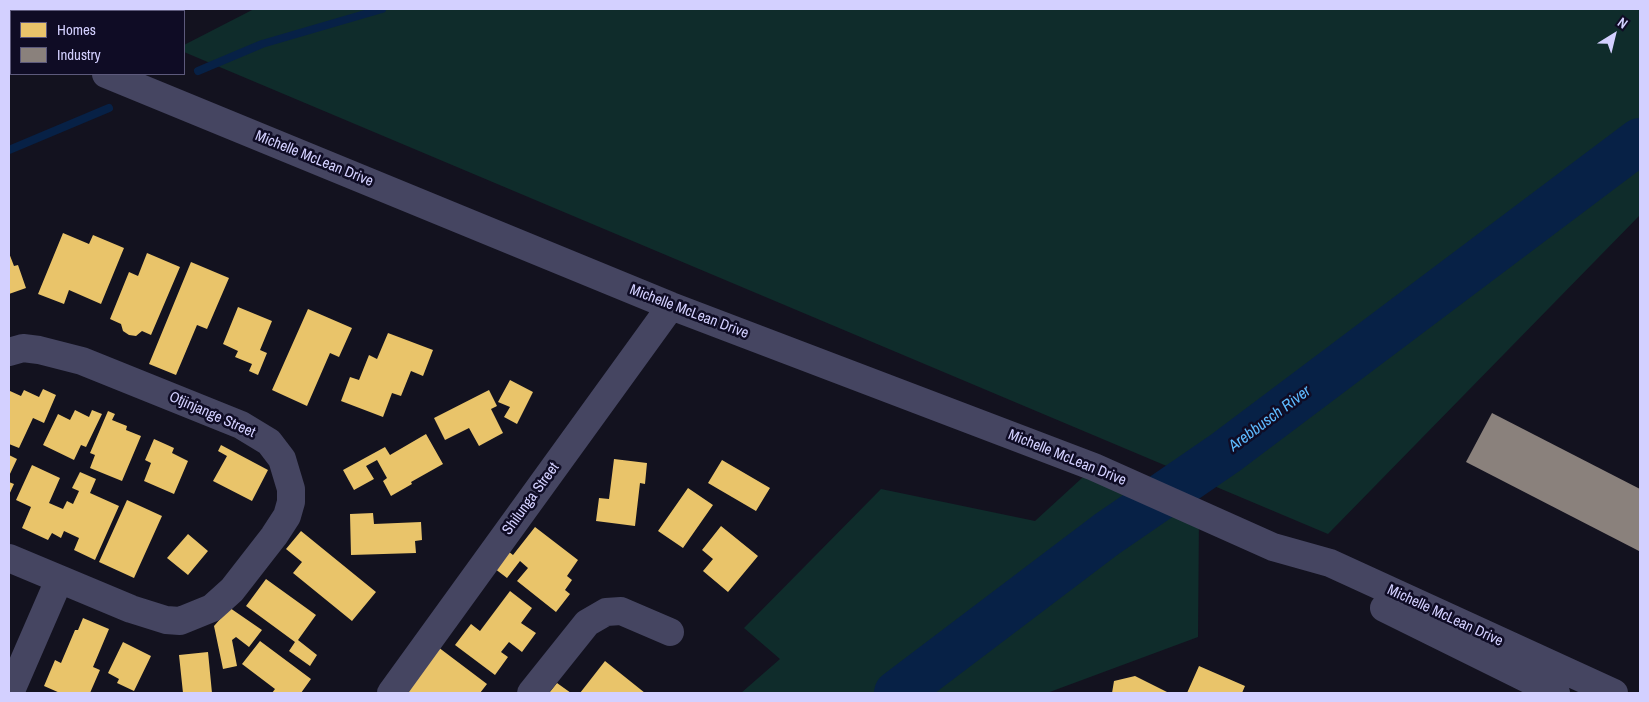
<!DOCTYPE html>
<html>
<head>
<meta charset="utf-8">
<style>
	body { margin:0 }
	#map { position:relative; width:1649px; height:702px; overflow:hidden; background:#13121f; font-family:"Archivo Narrow",sans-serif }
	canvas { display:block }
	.frame { position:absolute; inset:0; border:10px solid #d3d0ff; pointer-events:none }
	.legend { position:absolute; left:10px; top:10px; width:175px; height:65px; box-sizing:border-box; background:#0f0c25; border:1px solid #5d5a7c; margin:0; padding:6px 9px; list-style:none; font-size:15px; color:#d3d0ff }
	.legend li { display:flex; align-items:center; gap:10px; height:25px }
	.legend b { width:25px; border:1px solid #5d5a7c }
	.north { position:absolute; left:1589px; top:10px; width:50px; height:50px; -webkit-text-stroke:4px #0f0c25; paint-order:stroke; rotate:36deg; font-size:14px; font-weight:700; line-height:20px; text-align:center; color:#d3d0ff }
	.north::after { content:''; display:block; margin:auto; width:18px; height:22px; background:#d3d0ff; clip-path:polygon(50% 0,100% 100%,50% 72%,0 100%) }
</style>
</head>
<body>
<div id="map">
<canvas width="1649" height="702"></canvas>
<div class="frame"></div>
<ul class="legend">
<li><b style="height:14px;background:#e9c46a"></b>Homes</li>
<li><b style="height:14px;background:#8a817c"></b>Industry</li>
</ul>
<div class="north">N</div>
</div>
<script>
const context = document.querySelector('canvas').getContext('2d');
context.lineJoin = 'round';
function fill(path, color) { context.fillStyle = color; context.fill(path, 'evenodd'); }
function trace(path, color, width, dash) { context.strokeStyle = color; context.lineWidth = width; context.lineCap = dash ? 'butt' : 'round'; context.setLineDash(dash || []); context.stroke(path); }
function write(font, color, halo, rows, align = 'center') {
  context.font = font + ' "Archivo Narrow",sans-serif'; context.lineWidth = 5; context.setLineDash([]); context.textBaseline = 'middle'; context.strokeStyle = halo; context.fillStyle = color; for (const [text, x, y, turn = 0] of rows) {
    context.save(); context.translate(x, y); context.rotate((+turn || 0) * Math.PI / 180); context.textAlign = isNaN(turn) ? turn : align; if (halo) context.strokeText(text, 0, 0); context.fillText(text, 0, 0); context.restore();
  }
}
fill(new Path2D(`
	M254 9H1640V215L1328 534 184 52V45Z
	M1094 467 1199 515 1198 637 1047 693H741L780 659 744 628 881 489 1035 521Z`), '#0f2c2b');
fill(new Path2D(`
	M63 233 89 244 93 235 124 248 101 304 69 290 64 304 38 294Z
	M9 253 14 266 18 265 26 288 9 294Z
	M147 253 180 267 151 335 142 331 136 336 129 335 123 331 121 324 110 319 129 272 138 276Z
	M191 262 229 278 207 329 197 325 176 375 149 364Z
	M238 307 272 321 260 350 267 353 258 375 249 371 252 364 235 357 238 351 223 344Z
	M308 309 352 328 339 357 330 353 307 406 272 390Z
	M388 333 433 350 423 376 411 371 401 396 392 393 383 417 341 401 350 377 359 380 369 355 377 359Z
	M510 380 533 392 517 424 504 417 510 407 498 402Z
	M43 389 56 395 44 423 33 418 19 448 9 444V394L10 391 21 396 24 390 39 397Z
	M489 390 497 406 491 409 503 433 479 446 469 428 445 440 434 418Z
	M75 410 89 417 92 410 102 414 86 447 81 445 74 460 43 445 58 414 70 420Z
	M108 411 115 414 112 420 127 426 126 430 141 436 122 481 90 468 95 455 90 453Z
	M426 434 443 464 411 482 412 484 391 496 383 481 387 478 377 460 366 466 374 479 354 490 343 470 385 447 390 455Z
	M154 439 174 448 172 453 188 461 174 494 144 481 151 463 145 460Z
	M221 445 268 470 252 501 213 481 227 456 218 451Z
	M9 455 17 459 9 476Z
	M614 459 647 463 645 484 640 483 635 526 596 521 599 498 609 499Z
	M722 460 770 488 756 511 708 483Z
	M32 465 60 478 49 503 63 509 67 501 73 504 79 491 72 488 80 472 96 479 90 493 119 506 95 560 74 550 79 538 64 531 61 538 52 533 48 540 22 528 31 507 16 500Z
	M9 482 14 484 9 495Z
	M688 488 713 505 683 548 658 531Z
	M127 500 162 516 134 578 99 562Z
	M373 513 374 524 421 522 422 540 415 541 416 553 351 555 350 514Z
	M721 526 758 556 728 592 703 571 713 559 702 550Z
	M535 527 578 560 567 576 572 580 565 590 570 594 556 612 517 581 528 568 520 561 507 578 490 565 504 548 513 555Z
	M301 531 376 592 352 621 293 573 302 562 286 549Z
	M188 534 208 551 188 575 167 558Z
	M266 579 316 615 298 640 317 655 310 666 289 651 295 642 246 606Z
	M510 591 532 608 521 623 536 633 522 652 509 642 501 652 508 657 495 675 455 645 471 624 480 631Z
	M230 608 262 630 249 647 236 637 232 640 237 666 223 669 214 626Z
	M83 618 109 629 93 667 100 670 90 693H60L44 686 55 660 61 663 75 630H78Z
	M260 641 311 679 301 693H272L275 689 242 664Z
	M123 642 151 656 134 691 117 683 119 679 108 673Z
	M438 647 487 684 480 693H403Z
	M208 652 212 693H183L179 655Z
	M605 661 645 693H580Z
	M1199 666 1245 686 1242 693H1187Z
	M1135 676 1169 693H1112L1114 681Z
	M557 683 571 693H549Z`), '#e9c46a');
fill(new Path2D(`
	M1492 413 1640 489 1639 551 1466 462Z`), '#8a817c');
trace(new Path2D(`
	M198 71 262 44 382 9
	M9 150 109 108`), '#072146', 8);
trace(new Path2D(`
	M897 693 1107 534 1225 453 1640 141`), '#072146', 46);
trace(new Path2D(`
	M54 9 55 11
	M9 35 11 36
	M106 74 671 306 1094 467 1273 547 1330 563 1614 693
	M9 352 23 348 39 350 82 361 241 425 269 442 282 459 291 489V502L287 516 274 536 232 590 212 608 180 621 166 620 131 609 9 558
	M1384 608 1556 693
	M10 693 59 580
	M391 693 671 306
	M531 693 587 623 606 612 621 611 670 632`), '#454561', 28);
write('15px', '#d3d0ff', '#0f0c25', [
	["Michelle McLean Drive",314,159,22],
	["Michelle McLean Drive",689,312,21],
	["Otjinjange Street",212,415,24],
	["Michelle McLean Drive",1067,458,22],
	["Shilunga Street",531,499,-54],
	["Michelle McLean Drive",1445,616,25]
]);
write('italic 16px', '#5ebbff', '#0f0c25', [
	["Arebbusch River",1270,419,-37]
]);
</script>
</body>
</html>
